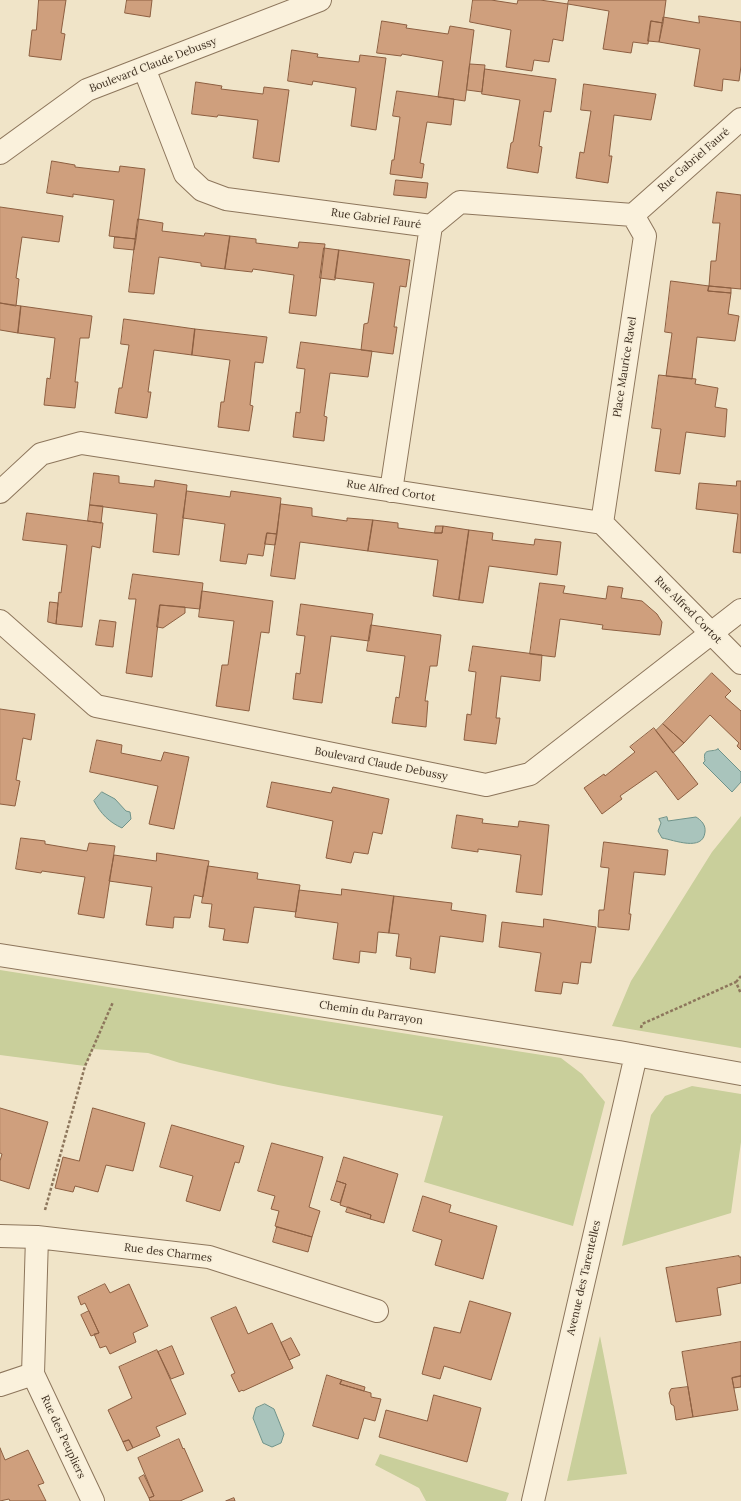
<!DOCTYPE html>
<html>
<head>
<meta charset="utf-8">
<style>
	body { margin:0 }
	canvas { display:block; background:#f0e4c8 }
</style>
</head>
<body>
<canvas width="741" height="1501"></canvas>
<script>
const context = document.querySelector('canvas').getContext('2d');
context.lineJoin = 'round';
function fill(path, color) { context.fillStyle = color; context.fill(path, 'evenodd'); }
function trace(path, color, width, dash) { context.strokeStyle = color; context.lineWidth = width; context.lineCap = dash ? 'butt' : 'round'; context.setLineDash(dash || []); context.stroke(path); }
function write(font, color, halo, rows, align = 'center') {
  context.font = font + ' Lora,serif'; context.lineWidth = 3; context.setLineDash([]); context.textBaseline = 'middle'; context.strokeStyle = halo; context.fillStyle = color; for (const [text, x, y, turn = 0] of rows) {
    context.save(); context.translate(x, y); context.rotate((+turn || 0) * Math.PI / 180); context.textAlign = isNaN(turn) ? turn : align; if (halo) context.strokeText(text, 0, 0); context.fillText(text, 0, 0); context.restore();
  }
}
fill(new Path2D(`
	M741 816V1048L612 1026 631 981 640 967 712 852Z
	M0 970 561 1058 582 1074 605 1102 573 1226 424 1182 443 1116 278 1085 180 1063 148 1053 93 1049 85 1066 0 1055Z
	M692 1086 741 1094V1142L731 1213 622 1246 651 1115 665 1096Z
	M600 1336 627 1474 567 1481Z
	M380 1454 509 1493 506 1501H426L419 1488 375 1465Z`), '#c9cf9b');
const water = new Path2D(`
	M718 749 741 772V782L732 792 703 763 705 761C702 747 712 753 718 749Z
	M102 792 115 799 126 811 130 812 131 819 122 828C109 822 101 814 94 801Z
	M667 817 668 821 696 817C701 820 706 825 705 832 703 852 674 840 662 838L658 831 661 823 659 819Z
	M265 1404 274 1409 284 1434 281 1443 272 1447 263 1443 253 1418 256 1408Z`);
fill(water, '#a9c4bc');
trace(water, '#6f938a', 1);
const building = new Path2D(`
	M39 0H66L61 33 65 34 61 60 29 56 32 30H36Z
	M127 0H152L150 17 125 13Z
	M473 0H491L517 4 518 0H540L568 4 563 41 553 39 549 62 534 60 532 71 506 67 511 30 470 22Z
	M569 0H666L663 23 651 21 648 44 633 42 631 53 603 49 609 11 568 4Z
	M699 16 741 22V66L739 81 723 79 722 91 694 86 700 49 659 42 663 17 699 23Z
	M382 21 407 25 406 28 448 34 450 26 474 30 465 101 438 97 443 61 402 54 401 56 377 53Z
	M651 21 663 23 659 42 648 41Z
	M292 50 318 54 317 57 359 62 360 55 386 58 376 130 351 126 356 88 313 81 312 85 288 81Z
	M470 64 485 65 482 92 467 90Z
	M485 69 556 79 551 112 544 111 539 146 542 147 538 173 507 168 511 143 513 142 520 100 482 94Z
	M196 82 222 86 221 89 263 94 264 87 289 90 279 162 253 158 258 120 218 115 217 117 192 114Z
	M584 84 656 94 651 120 614 115 609 156H612L608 183 576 178 580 152 584 153 591 111 581 110Z
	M397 91 454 99 451 125 427 122 420 163 424 164 422 178 390 174 392 160H394L400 117 393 116Z
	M52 161 75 165V167L119 172 120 166 145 169 136 239 109 236 114 200 73 194V197L47 193Z
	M396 180 428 183 426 198 394 195Z
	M717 192 741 195V289L709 286 711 261H716L720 223H713Z
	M0 207 63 216 59 242 22 237 16 278 19 279 16 306 0 303Z
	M138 219 163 223 162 231 204 236 205 233 230 236 225 269 201 266V263L159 257 154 294 129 292Z
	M230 236 256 239V243L298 248 299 242 325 244 316 316 289 313 294 275 253 269 252 272 225 269Z
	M115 237 136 239 134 250 114 248Z
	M324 248 339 250 335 280 320 278Z
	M339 250 410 260 406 287 400 286 394 327H397L393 354 361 350 364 324 368 323 374 283 335 278Z
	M671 281 709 286 708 291 731 293 728 314 739 316 735 341 697 337 692 379 666 376 672 333 665 332Z
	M709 286 731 288V293L708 291Z
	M0 303 21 306 18 333 0 330Z
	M21 306 92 316 89 338H80L75 382H78L75 408 44 405 47 378 50 379 55 338 18 333Z
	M124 319 195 329 192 355 154 350 148 392H151L147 418 115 413 119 388H122L129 345 121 344Z
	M195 329 267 337 263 363 255 362 250 405 253 406 249 431 218 427 221 402H224L230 360 192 355Z
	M301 342 372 351 368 377 330 373 324 416 327 417 324 441 293 437 296 412 300 413 305 369 297 368Z
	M659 375 696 379 695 384 718 388 715 407 727 409 725 437 686 432 680 474 655 471 661 429 652 428Z
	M94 473 119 476V483L154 487 155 480 187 485 179 555 153 552 157 514 90 505Z
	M737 481H741V553L733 552 738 514 696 509 699 483 736 486Z
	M187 491 230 497 231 491 281 498 277 534 267 533 263 556 248 554 246 564 220 561 225 524 183 518Z
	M281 504 312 508V516L347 521V518L373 520 368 551 300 542 295 579 271 576Z
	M90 505 103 506 101 523 88 521Z
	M27 513 103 523 100 548 92 546 82 627 56 624 59 592 61 593 67 545 23 540Z
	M373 520 398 523V528L435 533H442L443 526 469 530 459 600 433 596 438 560 368 551Z
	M436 526H443L442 533H435Z
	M469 530 493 533 492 540 534 545 535 539 561 542 557 575 489 566 483 603 459 600Z
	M267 533 277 534 275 545 265 544Z
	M133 574 203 583 200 609 160 605 152 677 126 673 136 599H129Z
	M540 583 565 586 563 593 606 599 608 586 623 588 621 598 642 601 657 614 662 622 660 635 602 629 603 625 560 619 555 657 530 654Z
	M202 591 273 601 269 633 261 632 249 711 216 706 222 665H228L234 621 199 617Z
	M50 602 58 603 56 624 48 622Z
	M301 604 373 614 369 641 331 636 322 703 293 699 296 673 300 674 305 636 297 635Z
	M160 605 185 607V613L163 628 157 627Z
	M100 620 116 622 113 647 96 645Z
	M371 625 441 635 437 666H430L425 701H428L426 727 392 723 396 697 399 698 405 656 367 651Z
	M473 646 542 655 540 681 501 676 496 718H500L496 744 464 740 467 714 471 715 476 672 469 671Z
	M712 673 731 691 725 697 741 711V750L737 746 739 743 710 715 684 743 663 724Z
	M0 709 35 714 31 740 23 738 16 780 20 781 15 806 0 804Z
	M663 724 684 743 673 753 656 731Z
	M654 728 698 784 678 800 656 771 620 796 622 799 602 814 584 788 604 774 605 776 635 752 630 747Z
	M97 740 122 745 121 753 161 761 164 752 189 757 174 829 149 824 158 786 90 772Z
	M272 782 331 793 333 787 389 799 382 834 373 832 368 854 354 852 351 863 326 858 333 821 267 807Z
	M457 815 483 819 482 823 518 827 519 821 549 825 542 895 516 892 521 855 478 849V852L452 848Z
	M21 838 45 841V844L87 851 89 843 115 846 104 918 78 914 85 877 42 871 41 873 16 869Z
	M604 842 668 850 665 875 634 872 629 914H631L629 930 598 927 599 910H604L609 868 601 867Z
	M157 853 209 861 203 897 194 895 190 918 174 917 173 928 146 925 152 887 109 881 114 855 156 861Z
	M208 866 258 873 257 879 300 885 296 912 254 907 248 943 223 940 225 929 209 927 212 904 202 903Z
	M342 889 394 896 389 933 378 932 376 953 360 951 359 963 333 959 338 923 295 917 299 890 341 895Z
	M394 896 452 903 451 910 486 915 483 942 440 936 435 973 410 969 411 958 396 956 399 934 389 933Z
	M544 919 596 927 591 963 581 962 578 984 563 982 561 994 535 991 541 953 499 947 502 922 543 927Z
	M0 1108 48 1122 29 1189 0 1180V1161L2 1154 0 1153Z
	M93 1108 145 1123 133 1171 106 1165 98 1192 75 1186 73 1192 55 1188 63 1157 79 1161Z
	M172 1125 244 1146 239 1163 235 1162 220 1211 186 1201 193 1176 160 1167Z
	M272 1143 323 1157 309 1207 320 1211 312 1237 275 1226 279 1211 271 1209 275 1196 258 1191Z
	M344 1157 398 1174 384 1223 370 1219 371 1215 340 1205 346 1184 337 1181Z
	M337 1181 346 1184 340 1203 331 1200Z
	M423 1196 451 1205 449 1212 497 1226 483 1279 435 1265 442 1240 413 1231Z
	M348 1207 371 1215 370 1219 346 1212Z
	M277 1227 312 1237 308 1252 273 1242Z
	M739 1256V1257H741V1283L717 1288 721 1315 676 1322 666 1268Z
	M105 1284 110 1293 129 1284 148 1326 133 1333 136 1342 110 1354 106 1346 100 1348 94 1334 99 1333 85 1303 81 1305 78 1297Z
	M470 1301 511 1313 491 1380 444 1366 440 1379 422 1374 434 1327 460 1333Z
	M236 1307 248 1334 272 1323 293 1368 243 1391 242 1390 239 1392 231 1375 235 1373 211 1318Z
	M89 1311 99 1333 91 1336 81 1315Z
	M291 1338 300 1355 289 1360 281 1343Z
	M741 1342V1376L732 1378 738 1410 693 1417 682 1352Z
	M172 1346 184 1374 171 1379 158 1352Z
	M157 1350 186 1414 156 1427 160 1436 133 1448 129 1440 123 1442 108 1410 132 1398 119 1367Z
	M327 1375 342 1380 340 1384 371 1393V1397L381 1399 375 1421 364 1418 358 1439 313 1426Z
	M741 1376V1387L734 1388 732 1378Z
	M342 1380 365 1387 364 1391 340 1384Z
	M688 1387 693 1417 676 1420 674 1406 671 1404 669 1393 671 1389Z
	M434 1395 481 1408 467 1462 379 1437 386 1410 427 1421Z
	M179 1439 183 1449 184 1448 203 1491 180 1501H150L149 1498 154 1496 138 1458Z
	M129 1440 133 1448 127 1451 123 1442Z
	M0 1448 5 1460 28 1450 44 1483 38 1485 46 1501H10L9 1499 0 1501Z
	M144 1475 154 1496 149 1498 139 1478Z
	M234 1498 235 1501H226Z`);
fill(building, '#cf9f7d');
trace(building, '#8d5f41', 1);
const minor = new Path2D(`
	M144 68 185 174 202 190 226 199 431 226 460 202 633 215 741 119
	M0 153 87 90 320 0
	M391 491 431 226
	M0 492 41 454 81 443 602 523 741 663
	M602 523 645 236 633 215
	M0 621 96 706 486 785 530 774 741 610
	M0 955 619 1052 741 1074
	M0 1236 37 1237 209 1257 377 1311
	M33 1374 37 1237
	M0 1385 33 1374 93 1501
	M533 1501 636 1055`);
trace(minor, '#8d765c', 24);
trace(new Path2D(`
	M736 982 741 976
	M641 1028 642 1024 736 982 741 994
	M45 1210 85 1066 113 1002`), '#8d765c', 2.5, [3, 2]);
trace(minor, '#faf1dc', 22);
write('11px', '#3d2e20', '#f7eed8', [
	["Boulevard Claude Debussy",153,65,-21],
	["Rue Gabriel Fauré",694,160,-41],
	["Rue Gabriel Fauré",376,219,8],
	["Place Maurice Ravel",625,367,-81],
	["Rue Alfred Cortot",391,491,9],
	["Rue Alfred Cortot",688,610,45],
	["Boulevard Claude Debussy",381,764,11],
	["Chemin du Parrayon",371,1013,9],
	["Rue des Charmes",168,1253,7],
	["Avenue des Tarentelles",584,1278,-77],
	["Rue des Peupliers",63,1437,65]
]);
</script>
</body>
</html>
